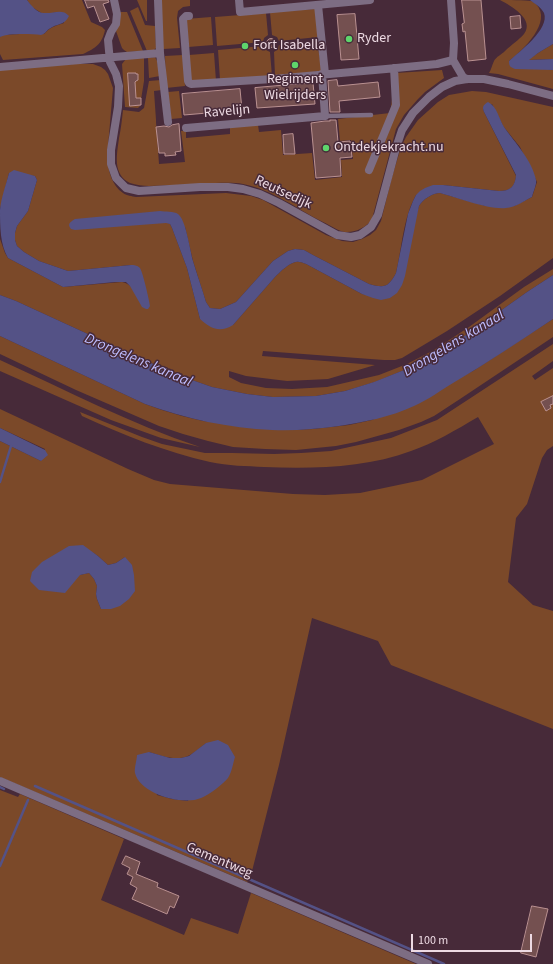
<!DOCTYPE html>
<html>
<head>
<meta charset="utf-8">
<style>
	body { margin:0 }
	#map { position:relative; width:553px; height:964px; overflow:hidden; background:#472a39; font-family:"Source Sans 3",sans-serif }
	canvas { display:block }
	.scale { position:absolute; left:411px; top:934px; width:121px; height:18px; box-sizing:border-box; border:2px solid #eddae3; border-top:0; padding-left:5px; font-size:12px; line-height:14px; white-space:nowrap; color:#eddae3; -webkit-text-stroke:3px #472a39; paint-order:stroke }
</style>
</head>
<body>
<div id="map">
<canvas width="553" height="964"></canvas>
<div class="scale">100 m</div>
</div>
<script>
const context = document.querySelector('canvas').getContext('2d');
context.lineJoin = 'round';
function fill(path, color) { context.fillStyle = color; context.fill(path, 'evenodd'); }
function trace(path, color, width, dash) { context.strokeStyle = color; context.lineWidth = width; context.lineCap = dash ? 'butt' : 'round'; context.setLineDash(dash || []); context.stroke(path); }
function write(font, color, halo, rows, align = 'center') {
  context.font = font + ' "Source Sans 3",sans-serif'; context.lineWidth = 3; context.setLineDash([]); context.textBaseline = 'middle'; context.strokeStyle = halo; context.fillStyle = color; for (const [text, x, y, turn = 0] of rows) {
    context.save(); context.translate(x, y); context.rotate((+turn || 0) * Math.PI / 180); context.textAlign = isNaN(turn) ? turn : align; if (halo) context.strokeText(text, 0, 0); context.fillText(text, 0, 0); context.restore();
  }
}
fill(new Path2D(`
	M27 0H82L91 22 102 27 105 30C102 44 96 48 83 54L3 60 0 54V37L2 35 20 34H44C50 27 55 26 64 23L62 12 43 14 32 7Z
	M137 0H147V21H146Z
	M161 0H190V6L183 7 178 11 177 18 180 48 163 49Z
	M500 0C507 0 526 0 531 1 533 1 534 3 536 4 553 22 523 50 509 61L553 70V89L498 74 489 73C491 70 492 65 494 61 496 57 502 54 505 51 511 45 519 40 524 34 535 19 511 6 500 0Z
	M138 7 145 25 155 26 156 48 154 50 147 51 130 11Z
	M315 9 318 37 279 41 277 37 272 35 270 12Z
	M120 12H127L143 51 127 52 124 50 122 48 116 31Z
	M266 13 268 35 264 38 263 42 217 46 215 17Z
	M211 17 213 45 188 47 186 19Z
	M317 42 322 71 275 76 274 52 278 49 279 45Z
	M553 44V59L528 60 538 53Z
	M263 46 266 50 270 52 272 76 220 80 218 50Z
	M214 53 216 81 191 83 189 55Z
	M183 55 185 86 166 88 165 56Z
	M144 57V81L140 106 138 108 125 107 122 64 126 59Z
	M155 57 157 61 160 76 149 78 148 58Z
	M73 64H93L101 67 105 70 108 74 113 88 107 158C108 170 112 186 123 193 127 196 132 196 136 197L226 193 251 196 263 200 326 235 342 241 353 242 362 239 370 235 376 230 381 221 392 177 401 147 406 137 418 120 438 102 449 95 472 91 486 92 553 107V258L500 296 447 331 402 358 395 360H384L263 351 262 356 375 365 328 379 287 381 246 376 229 371V377L241 383 266 388 292 389 327 387 379 375 407 364 434 350 469 327 524 287 553 269V275L527 292 472 331 436 355 409 368 375 382 345 391 316 396 273 397 247 394 212 387 192 380 162 368 16 301 0 295V239L5 253 8 258 63 287 122 282C127 283 130 285 133 289L131 265 68 271 39 261 24 252 17 246 15 240V233L17 226 28 211 37 180 35 176 9 173 0 209V69ZM492 104 503 126 520 147 537 182 532 197 514 206H486L440 193C433 193 423 199 419 206L390 298 362 294 308 265C306 264 302 262 299 262 292 260 280 272 275 277L233 325 200 319 187 268 172 228 170 224 167 223 185 227 193 261 206 302 210 308 220 309 236 302 273 261 288 251 295 249 304 250 313 255 369 284C384 288 388 288 396 273 402 248 403 218 416 195L443 185 499 191C510 191 515 187 516 176L484 112 483 108Z
	M442 70 444 78 425 92 418 99 404 115 396 129 372 219C367 227 355 233 345 232 338 231 330 225 323 222 297 209 273 190 243 184 231 182 217 183 204 184 186 185 167 185 149 186 143 186 136 185 130 183 112 174 117 154 119 138 121 129 122 119 123 110L139 112 144 108 149 81 161 80 162 90 154 91 156 120V122L159 164 185 162 181 131H186V138L230 134V127L258 125 259 132 281 130 283 155 312 153 315 180 342 177 341 160 353 159 351 140 340 141 338 119 390 113 396 73Z
	M179 91 182 118 171 119 168 92Z
	M553 319V337L460 399 434 416 421 422 399 430 356 442 336 446 296 450 265 449 233 447 208 441 183 434 159 426 76 390 0 354V336L145 404 162 410 182 416 203 421 292 430 313 429 349 425 372 420 473 371Z
	M553 344V361L532 376 535 380 553 368V446L547 450 542 458 527 504 516 518 508 582 533 605 553 611V729L391 665 378 641 312 618 279 765 251 875 247 882 0 777V441L41 461 45 449 0 428V409L128 469 154 480 170 484 293 494 325 495 360 493 422 480 494 444 478 417C456 430 434 443 411 451 366 468 312 469 264 467 247 466 228 466 210 462 166 452 123 435 82 416L80 412 142 437 162 444 205 453H232L274 454 301 453 331 451 391 438 437 420ZM92 552 98 556 108 565 116 563 125 557 101 609 97 599 96 594 97 586 94 579 89 573 80 575ZM206 743 188 801 172 799 157 795 149 752C162 756 177 762 190 755 195 752 201 747 206 743Z
	M0 360C66 390 131 424 200 447L161 438 111 420 0 371Z
	M0 790 18 797 20 794 124 839 101 900 184 935 191 918 238 934 251 893 416 964H0Z`), '#7b4929');
fill(new Path2D(`
	M0 0H27C31 5 37 13 44 13 53 14 62 8 69 16 64 26 57 23 49 29 46 31 45 34 41 35 31 34 9 33 0 37Z
	M530 0H553V44L538 53 529 60 553 59V70L515 69C510 67 509 66 509 61 519 52 550 29 544 13 541 7 535 4 530 0Z
	M488 102C497 106 499 119 504 127 515 143 532 160 536 180 537 184 533 192 532 197 524 201 516 207 506 208 489 210 458 198 440 193 433 193 423 199 419 206L405 276 402 285 397 293 390 298 381 300 373 298 362 294 308 265C306 264 302 262 299 262 292 260 280 272 275 277L233 325C220 333 211 329 200 319L187 268 172 228 170 224 166 223 75 230 71 229C67 224 70 222 75 219L160 211C165 212 174 211 178 214 186 220 190 250 193 261 197 275 202 288 206 302L210 308 220 309 236 302 273 261 288 251 295 249 304 250 313 255 369 284C384 288 388 288 396 273L408 214 413 201 416 195 420 191 425 188 433 185H443L499 191C510 191 515 187 516 175L484 112C482 107 483 105 488 102Z
	M14 170 35 176 37 180 28 211 17 226 15 233V240L17 246 24 252 39 261 68 271 131 265C134 265 137 265 140 268 143 273 149 299 150 306L148 309H146L142 307 130 286 126 282H115L63 287 8 258C0 245 0 226 0 210 1 198 6 185 9 173Z
	M553 275V319C520 341 487 363 453 383 441 390 428 400 414 406 391 417 364 422 339 426 317 429 294 431 272 430 229 428 186 419 145 404L0 336V295L16 301 162 368 192 380 212 387 247 394 273 397 316 396 345 391 374 382 409 368 436 355 472 331 527 292Z
	M0 428 45 450 48 455 41 461 0 441Z
	M83 545 98 556 108 565 116 563 125 557 132 565 134 575 135 591 129 599 120 606 111 609H101L97 599 96 594 97 586 94 579 89 573 80 575 65 593 39 590 30 581 32 572 42 562 69 546Z
	M218 740 228 745 235 757C233 763 232 772 228 778 223 784 209 795 201 798 183 806 140 794 135 773 134 769 137 759 137 755L149 752 170 758H181L189 756 206 743Z`), '#545286');
trace(new Path2D(`
	M0 482 11 446
	M35 786 444 964
	M0 787 4 789
	M0 866 28 800`), '#545286', 2.5);
const building = new Path2D(`
	M85 0H108L109 2 103 4 109 19 100 22 94 6 88 8Z
	M462 0H481L486 59 468 61 465 31 463 32 462 24 464 23Z
	M355 14 359 59 341 60 337 15Z
	M520 16 521 28 511 29 510 17Z
	M266.5 43a4.5 4.5 0 1 1 9 0a4.5 4.5 0 1 1-9 0Z
	M128 73H136V74H138V80L136 81 135 82 136 98H141V105L130 106Z
	M337 80 338 86 378 82 380 97 339 101 340 112H330L328 81Z
	M313 83 315 104 257 108 255 88Z
	M240 89 242 110 184 115 182 94Z
	M330 120H336L338 142 350 141 352 157 340 158 341 176 316 178 311 123 325 121H330Z
	M179 124 181 151 175 152 176 155 165 156V153H159L156 127 164 126 169 127 172 125Z
	M293 134 295 154H284L283 135Z
	M553 396V404L550 405 551 408 546 411 541 402Z
	M126 856 140 862 136 874 158 883 157 887 179 896 174 908 170 906 167 914 132 899 137 888 130 884 133 877 127 874 130 868 122 864Z
	M532 906 548 909 536 957 521 953Z`);
fill(building, '#745050');
trace(building, '#ba9191', 1);
trace(new Path2D(`
	M325 116 371 115`), '#7d6d83', 4.5);
trace(new Path2D(`
	M114 0 117 14 116 24 111 32 108 40 110 62 116 74 119 86 118 107 111 150V164L116 178 126 188 139 191 200 187H228L243 189 260 194 279 203 337 235 351 237 360 235 371 227 378 215 396 148 402 130 413 113 429 97 442 87 455 81 467 79H484L508 84 553 96
	M158 0 160 53 168 122
	M239 0 240 12 370 0
	M451 0 454 43 453 60
	M318 5 325 74
	M189 16H186L183 19 188 81 189 83 191 84 273 79 386 69 437 64 453 60
	M453 60 463 77 467 79
	M0 67 160 53
	M186 128 325 116 322 74
	M369 170 396 105 394 68
	M0 781 428 964`), '#7d6d83', 8);
for (const [x, y, r, color] of [
	[349,39,4,"#5ed56c"],
	[245,46,4,"#5ed56c"],
	[295,65,4,"#5ed56c"],
	[326,148,4,"#5ed56c"]
]) { const dot = new Path2D(); dot.arc(x, y, r, 0, 2 * Math.PI); context.fillStyle = color; context.fill(dot); trace(dot, '#472a39', 1.5); }
write('14px', '#eddae3', '#472a39', [
	["Ryder",357,39],
	["Fort Isabella",253,46],
	["Regiment",295,80,"center"],
	["Wielrijders",295,96,"center"],
	["Ontdekjekracht.nu",334,148]
], 'left');
write('14px', '#eddae3', '#472a39', [
	["Ravelijn",227,112,-5],
	["Reutsedijk",283,193,25],
	["Gementweg",219,861,23]
]);
write('italic 15px', '#bdbcfe', '#472a39', [
	["Drongelens kanaal",454,344,-31],
	["Drongelens kanaal",138,361,23]
]);
</script>
</body>
</html>
